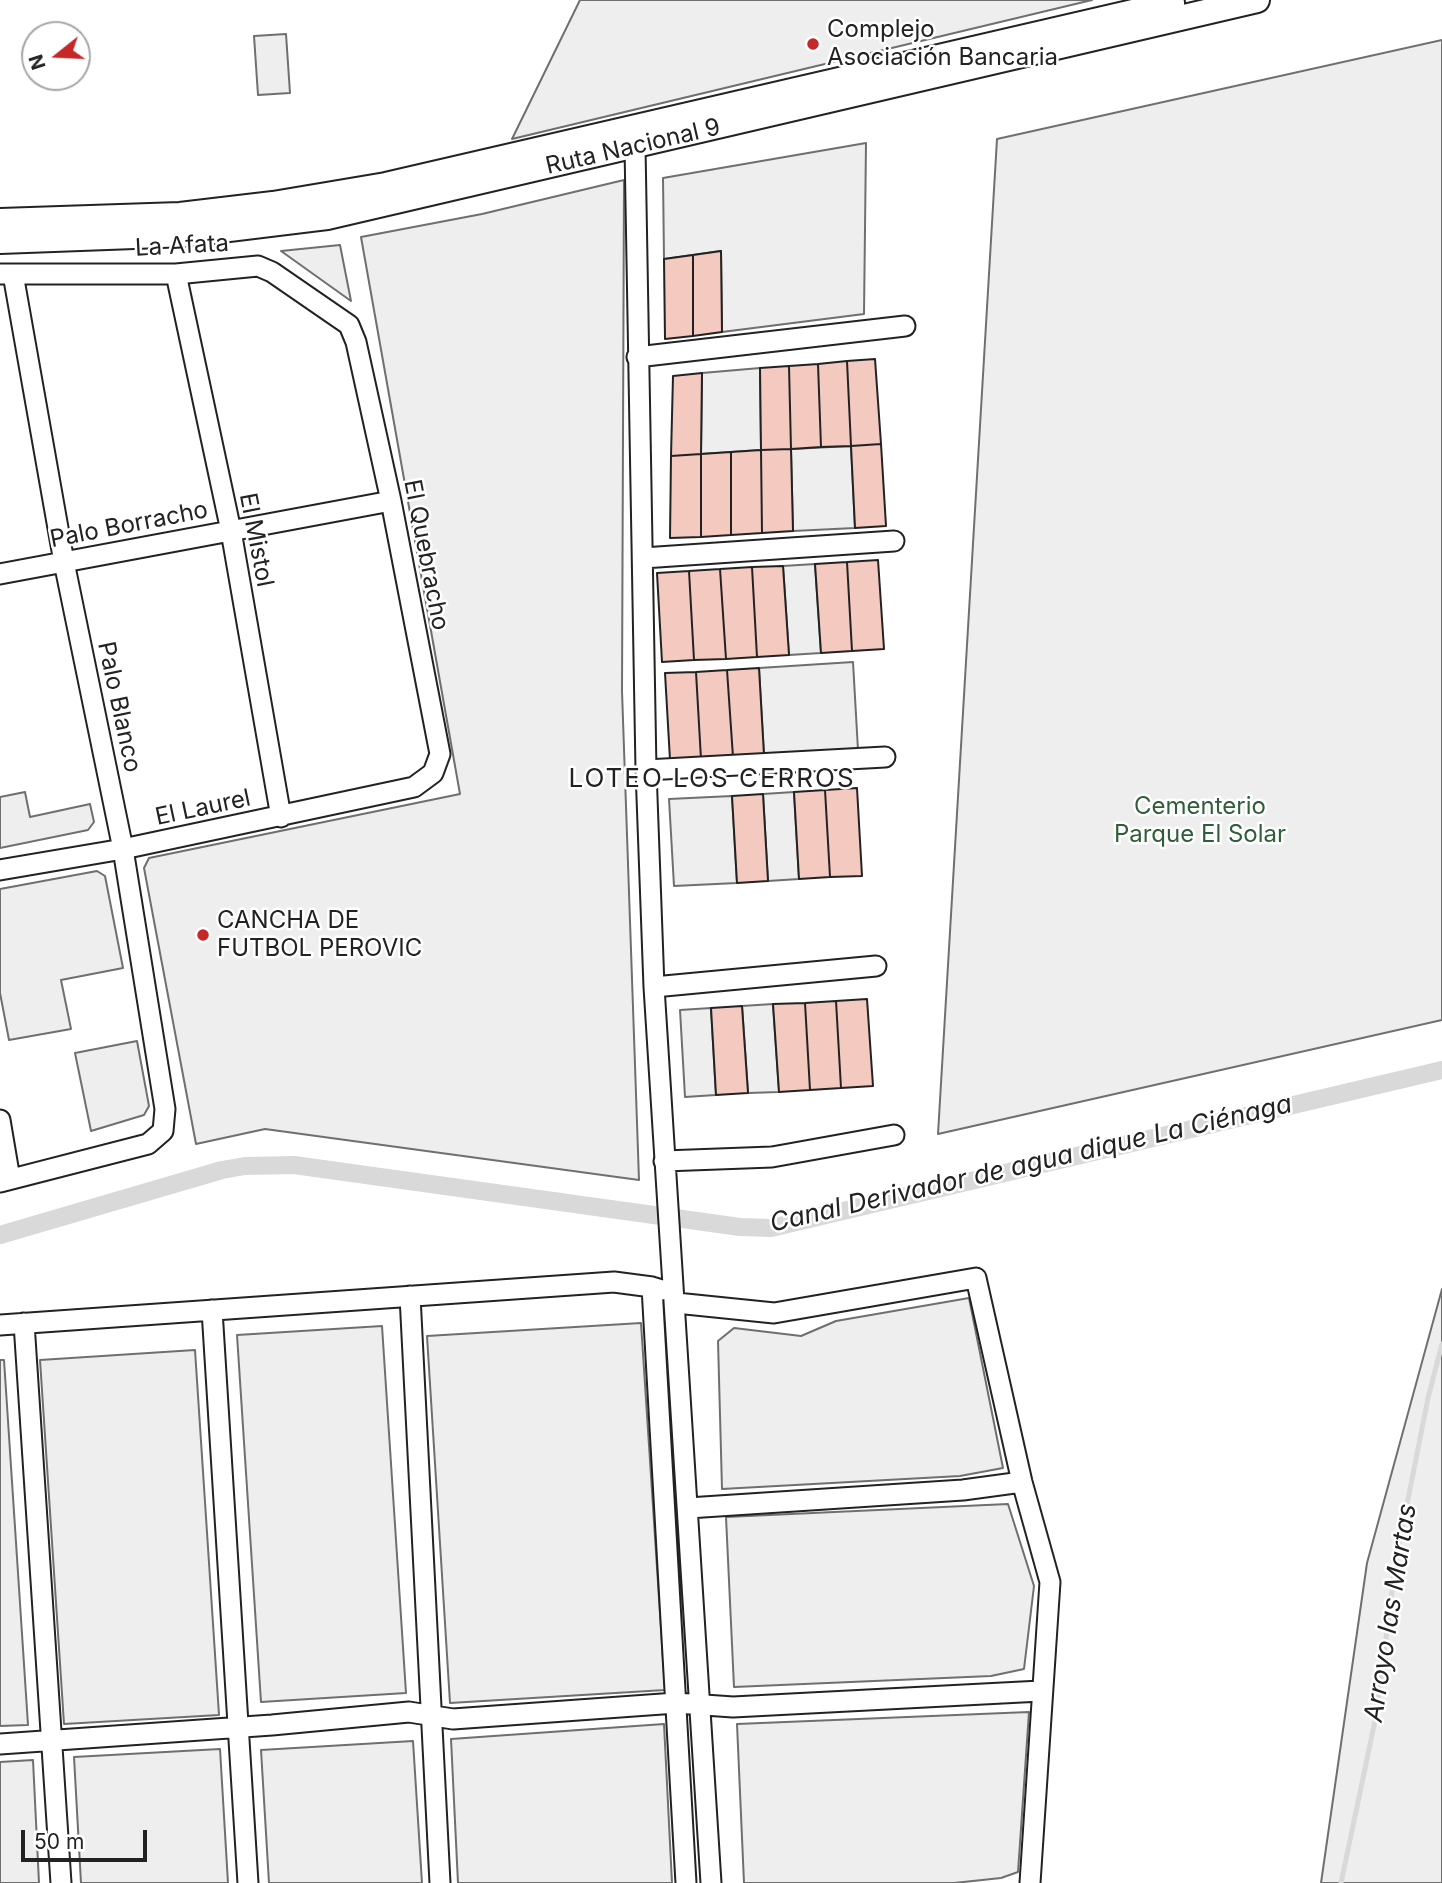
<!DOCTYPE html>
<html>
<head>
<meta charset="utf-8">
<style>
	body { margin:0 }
	#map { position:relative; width:1442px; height:1883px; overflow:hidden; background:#fff; font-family:Inter,sans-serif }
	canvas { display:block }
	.north { position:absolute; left:21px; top:21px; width:70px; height:70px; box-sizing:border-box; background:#fff; border:2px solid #a7a7a7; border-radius:50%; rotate:252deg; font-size:19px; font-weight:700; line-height:28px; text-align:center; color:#222 }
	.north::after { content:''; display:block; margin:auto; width:24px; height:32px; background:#c62828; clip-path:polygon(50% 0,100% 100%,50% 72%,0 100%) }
	.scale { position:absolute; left:21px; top:1830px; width:126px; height:32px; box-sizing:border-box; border:4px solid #222; border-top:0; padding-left:9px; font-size:21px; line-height:24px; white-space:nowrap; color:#222; -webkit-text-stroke:5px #fff; paint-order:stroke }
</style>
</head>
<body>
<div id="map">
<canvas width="1442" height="1883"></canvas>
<div class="north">N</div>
<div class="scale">50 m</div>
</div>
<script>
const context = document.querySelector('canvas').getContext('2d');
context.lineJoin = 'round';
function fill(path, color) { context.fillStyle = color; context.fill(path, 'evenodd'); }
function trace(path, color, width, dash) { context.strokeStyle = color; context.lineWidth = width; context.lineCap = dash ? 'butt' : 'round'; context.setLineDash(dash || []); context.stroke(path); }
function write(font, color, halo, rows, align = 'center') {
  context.font = font + ' Inter,sans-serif'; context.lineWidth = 5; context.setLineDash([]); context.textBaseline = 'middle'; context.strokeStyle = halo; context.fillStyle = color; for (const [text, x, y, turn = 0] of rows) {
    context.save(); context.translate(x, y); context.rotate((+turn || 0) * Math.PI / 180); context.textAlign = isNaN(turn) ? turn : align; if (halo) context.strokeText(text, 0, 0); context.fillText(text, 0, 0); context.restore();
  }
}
const green = new Path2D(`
	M580 0H1092L512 139Z
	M286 34 290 93 258 95 254 36Z
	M1442 40V1020L938 1134 997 139Z
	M866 143 864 314 722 332 721 251 664 259 663 178Z
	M624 180 622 691 639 1180 265 1129 196 1144 144 868 149 858 460 794 361 237 482 214Z
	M340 245 351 301 281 251Z
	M760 368 761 450 701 454 702 373Z
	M851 446 855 528 793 531 791 449Z
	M815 564 821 653 789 655 783 566Z
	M853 662 858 750 764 755 759 668Z
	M25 792 30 817 90 804 94 822 88 830 0 848V797Z
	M794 792 799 879 768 881 763 794Z
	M732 796 737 883 674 886 669 799Z
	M97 871 105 876 123 968 61 980 71 1029 9 1040 0 993V889Z
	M773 1004 779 1092 748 1093 742 1006Z
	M711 1008 716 1095 685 1097 680 1010Z
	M137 1041 149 1106 144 1115 91 1131 75 1053Z
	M1442 1289V1883H1321L1367 1563Z
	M969 1298 1003 1468 960 1476 722 1489 718 1341 734 1328 801 1336 836 1321Z
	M641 1323 665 1690 450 1703 427 1336Z
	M382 1326 406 1693 261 1702 237 1335Z
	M195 1350 219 1715 64 1724 40 1360Z
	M0 1360H4L28 1725 0 1726Z
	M1008 1504 1034 1586 1024 1669 991 1676 734 1687 726 1517Z
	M1029 1712 1018 1872 1001 1878 954 1883H744L737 1724Z
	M664 1724 672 1883H458L451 1739Z
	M413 1741 422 1883H269L261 1750Z
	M220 1749 228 1883H81L74 1757Z
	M33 1760 39 1883H0V1762Z`);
fill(green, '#eee');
trace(green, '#6f6f6f', 2);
trace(new Path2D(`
	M1341 1883 1376 1716 1396 1560 1428 1398 1442 1344`), '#d9d9d9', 5);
trace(new Path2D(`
	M0 1235 222 1170 245 1166 294 1165 740 1227 771 1228 1442 1070`), '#d9d9d9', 18);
const building = new Path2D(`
	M721 251 722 332 693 336V255Z
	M693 255V336L665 339 664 259Z
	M875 359 881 444 851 446 847 361Z
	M847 361 851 446 821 447 818 364Z
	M818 364 821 447 791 449 789 366Z
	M789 366 791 449 761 450 760 368Z
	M702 373 701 454 671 456 673 376Z
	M881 444 886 526 855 528 851 446Z
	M791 449 793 531 762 533 761 450Z
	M761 450 762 533 731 535V452Z
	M731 452V535L701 537V454Z
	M701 454V537L670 538 671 456Z
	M878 560 884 649 852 651 847 562Z
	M847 562 852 651 821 653 815 564Z
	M783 566 789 655 757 657 752 567Z
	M752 567 757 657 726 659 720 569Z
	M720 569 726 659 694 660 689 571Z
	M689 571 694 660 662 662 657 573Z
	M759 668 764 755 733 757 727 670Z
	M727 670 733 757 701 759 696 672Z
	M696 672 701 759 670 760 665 673Z
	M857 788 862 876 830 877 825 790Z
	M825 790 830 877 799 879 794 792Z
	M763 794 768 881 737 883 732 796Z
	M867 999 873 1086 841 1088 836 1001Z
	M836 1001 841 1088 810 1090 805 1003Z
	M805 1003 810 1090 779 1092 773 1004Z
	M742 1006 748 1093 716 1095 711 1008Z`);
fill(building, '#f3c9c0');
trace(building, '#222', 2);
const minor = new Path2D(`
	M635 147 646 770 654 987 711 1883
	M0 274H176L258 266 272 272 349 325 356 342 391 501 440 754 433 773 414 787 123 849 0 870
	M176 274 231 531 281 817
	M637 357 905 326
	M643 558 894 541
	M0 574 391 501
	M646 770 885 757
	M654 987 876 966
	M0 1120 10 1179
	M664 1161 772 1157 894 1135
	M0 1182 148 1144 163 1131 165 1109 123 849 64 562 13 274
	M662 1290 652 1287 686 1883
	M410 1296 440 1883
	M676 1303 774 1313 976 1278 1022 1482 1050 1582 1030 1883
	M212 1310 248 1883
	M24 1323 61 1883
	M0 1325 614 1282 652 1287
	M688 1508 963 1490 1022 1482
	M0 1744 272 1725 409 1712 453 1719 676 1703 733 1707 1041 1691`);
const major = new Path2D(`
	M0 221 180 215 273 204 386 185 1172 3
	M0 241 188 234 327 217 1257 0`);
trace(minor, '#222', 23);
trace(major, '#222', 28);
trace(minor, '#fff', 19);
trace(major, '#fff', 24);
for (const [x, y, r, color] of [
	[813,44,7,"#c62828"],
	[203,935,7,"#c62828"]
]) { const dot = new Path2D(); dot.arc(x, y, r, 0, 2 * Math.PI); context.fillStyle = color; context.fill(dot); trace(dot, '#fff', 2.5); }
write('24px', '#222', '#fff', [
	["Complejo",827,30],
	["Asociación Bancaria",827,58],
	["CANCHA DE",217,921],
	["FUTBOL PEROVIC",217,949]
], 'left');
write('24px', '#222', '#fff', [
	["Ruta Nacional 9",633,147,-13],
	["La Afata",182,246,-3],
	["Palo Borracho",129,525,-11],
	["El Mistol",256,540,79],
	["El Quebracho",426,555,79],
	["Palo Blanco",119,707,78],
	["El Laurel",203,808,-12]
]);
write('24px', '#2f5e38', '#fff', [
	["Cementerio",1200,807],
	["Parque El Solar",1200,835]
]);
context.letterSpacing = '2px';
write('26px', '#222', '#fff', [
	["LOTEO LOS CERROS",712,779]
]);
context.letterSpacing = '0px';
write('italic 26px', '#222', '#fff', [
	["Canal Derivador de agua dique La Ciénaga",1031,1164,-13],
	["Arroyo las Martas",1391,1613,-81]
]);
</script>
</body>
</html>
